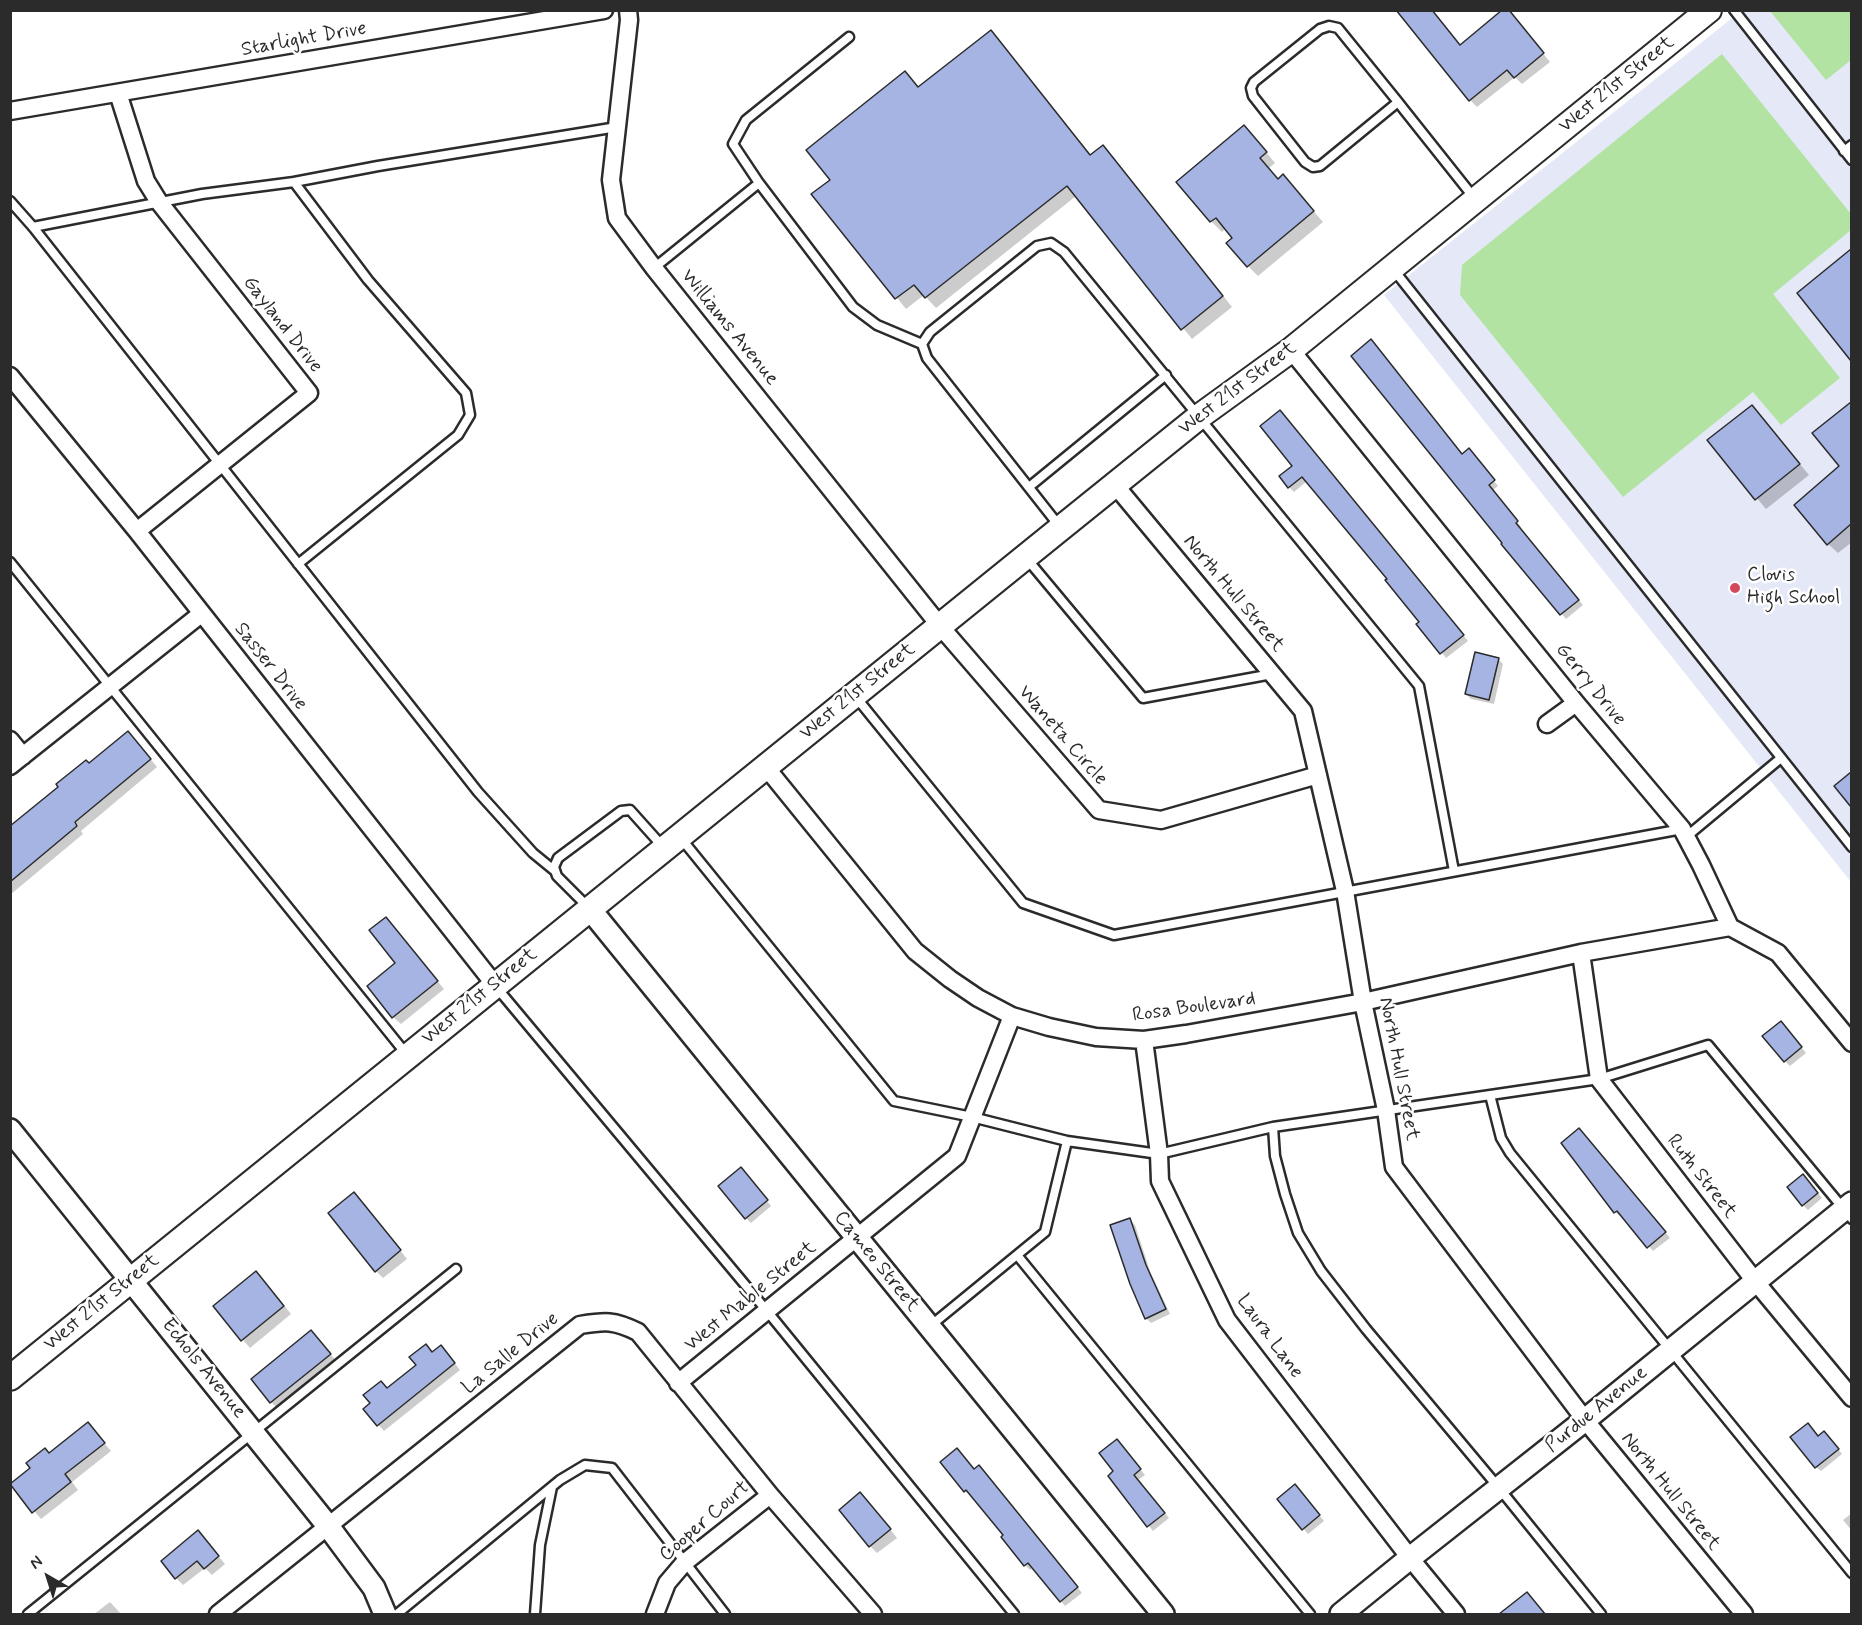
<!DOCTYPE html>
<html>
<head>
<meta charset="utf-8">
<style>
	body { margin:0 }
	#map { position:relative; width:1862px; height:1625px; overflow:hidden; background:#fff; font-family:Mynerve,sans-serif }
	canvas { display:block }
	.frame { position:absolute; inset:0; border:12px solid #2b2b2b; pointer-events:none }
	.north { position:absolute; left:18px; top:1547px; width:60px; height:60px; -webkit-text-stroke:4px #fff; paint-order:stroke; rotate:321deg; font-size:16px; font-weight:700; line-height:24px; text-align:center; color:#2b2b2b }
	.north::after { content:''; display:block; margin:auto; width:21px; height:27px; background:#2b2b2b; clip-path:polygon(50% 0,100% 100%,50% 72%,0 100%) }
</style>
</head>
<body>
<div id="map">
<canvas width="1862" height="1625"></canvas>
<div class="frame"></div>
<div class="north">N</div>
</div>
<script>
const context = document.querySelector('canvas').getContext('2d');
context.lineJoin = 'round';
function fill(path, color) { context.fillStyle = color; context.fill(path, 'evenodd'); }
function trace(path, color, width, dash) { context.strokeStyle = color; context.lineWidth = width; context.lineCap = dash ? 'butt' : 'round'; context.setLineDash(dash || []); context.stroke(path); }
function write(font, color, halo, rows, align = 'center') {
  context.font = font + ' Mynerve,sans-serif'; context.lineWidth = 5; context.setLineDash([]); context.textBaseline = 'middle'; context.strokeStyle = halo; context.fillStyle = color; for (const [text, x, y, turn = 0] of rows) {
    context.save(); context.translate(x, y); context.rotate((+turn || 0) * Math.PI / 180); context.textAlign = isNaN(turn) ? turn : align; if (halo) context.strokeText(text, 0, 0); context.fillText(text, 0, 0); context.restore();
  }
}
fill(new Path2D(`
	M1741 11H1851V882L1384 295Z`), '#e4e8f7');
fill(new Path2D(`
	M1770 11H1851V60L1826 80Z
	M1722 54 1851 214V230L1773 294 1840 378 1781 425 1753 392 1623 497 1460 295 1462 265Z`), '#b3e3a3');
fill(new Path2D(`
	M1514 17 1550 62 1522 84 1515 77 1477 107 1470 100 1461 46Z
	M990 32 1092 156 1103 147 1113 157 1232 307 1192 339 1076 196 936 308 924 295 906 309 814 194 832 180 905 73 919 88Z
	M1254 137 1275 163 1269 168 1278 180 1283 176 1323 222 1258 276 1248 266 1234 238 1226 228 1222 232 1211 221 1178 182Z
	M1852 251V358L1799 293Z
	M1852 404V542L1838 553 1828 544 1841 467 1814 433Z
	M1752 407 1809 475 1766 509 1709 441Z
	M1285 417 1468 641 1446 658 1389 579 1307 481 1294 492 1289 487 1294 466Z
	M1462 455H1473L1498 486 1492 491 1521 527 1520 528 1583 605 1566 619 1503 544Z
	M1476 654 1499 660 1503 664 1494 704 1471 699 1466 694Z
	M136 741 157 767 81 831 83 834 10 895V828L89 765Z
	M386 919 444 989 401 1024 393 1017 398 963Z
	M1785 1027 1806 1053 1790 1066 1785 1061Z
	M1563 1143 1648 1211 1670 1238 1653 1251 1622 1215 1620 1216 1615 1212Z
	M745 1174 771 1206 751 1223 746 1218Z
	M1808 1181 1822 1198 1808 1210 1803 1205Z
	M361 1201 407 1259 383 1278 376 1271Z
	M1130 1220 1135 1225 1150 1271 1170 1314 1151 1323 1146 1318Z
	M264 1281 291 1314 250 1348 215 1307Z
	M318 1339 337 1362 278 1409 271 1402Z
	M433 1353H447L460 1370 384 1431 365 1409Z
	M88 1424 111 1451 72 1482 78 1490 41 1519 12 1485Z
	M1819 1437H1829L1842 1454 1821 1471 1816 1467Z
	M1121 1446 1145 1475 1138 1480 1169 1518 1153 1531 1110 1476 1115 1472Z
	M984 1472 1082 1593 1065 1606 1033 1567 1030 1570 1025 1565 1003 1537 1005 1535 972 1494 970 1495 965 1491Z
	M1299 1491 1324 1521 1308 1534 1279 1499Z
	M868 1501 897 1538 877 1553 870 1546Z
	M1852 1513V1531L1843 1520Z
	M205 1540 225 1564 212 1575 205 1568 183 1585 176 1578Z
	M110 1602 121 1614H94Z`), '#0003');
const building = new Path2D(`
	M1396 10H1432L1460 45 1502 10H1509L1544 53 1514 78 1507 70 1469 101Z
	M991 30 1090 155 1103 145 1223 296 1181 330 1067 186 925 298 914 285 895 299 811 194 830 180 806 150 905 71 918 87Z
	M1244 125 1267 152 1260 158 1278 179 1283 174 1314 211 1247 267 1226 243 1232 238 1216 218 1210 222 1176 182Z
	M1851 249V361L1797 293Z
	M1371 339 1462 454 1469 448 1495 480 1489 485 1518 521 1516 523 1579 600 1560 615 1501 544 1502 543 1351 356Z
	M1851 402V524L1827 545 1794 505 1839 466 1812 433Z
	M1752 405 1800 464 1755 500 1707 440Z
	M1280 410 1464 635 1440 654 1416 624 1419 622 1385 580 1387 579 1302 477 1288 488 1279 476 1292 466 1260 426Z
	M1475 652 1499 658 1489 700 1465 694Z
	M128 731 151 759 75 822 77 826 10 882V826L58 787 56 784 86 760 89 763Z
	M1851 772V807L1834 786Z
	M386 917 438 981 392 1018 367 986 395 963 369 930Z
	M1781 1021 1802 1047 1784 1062 1762 1036Z
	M1579 1128 1666 1232 1647 1248 1617 1211 1614 1213 1561 1143Z
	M741 1167 768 1200 745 1219 718 1186Z
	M1803 1174 1818 1193 1802 1206 1787 1187Z
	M354 1192 401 1250 375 1272 328 1213Z
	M1130 1218 1146 1265 1166 1309 1145 1319 1130 1284 1110 1225Z
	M256 1271 284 1306 241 1341 213 1306Z
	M311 1330 331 1354 270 1403 251 1379Z
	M426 1344 432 1352 441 1345 455 1363 377 1426 363 1409 370 1403 363 1395 381 1381 387 1388 416 1365 409 1357Z
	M88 1422 105 1443 65 1474 71 1482 32 1513 10 1484 30 1468 26 1463 45 1448 49 1453Z
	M1808 1423 1818 1436 1824 1431 1839 1449 1815 1468 1790 1437Z
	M1117 1439 1141 1469 1134 1475 1165 1513 1147 1527 1108 1476 1113 1471 1099 1453Z
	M957 1448 974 1469 979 1465 1078 1587 1060 1602 1028 1563 1024 1566 1001 1537 1003 1535 966 1490 964 1492 940 1462Z
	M1295 1484 1320 1515 1302 1530 1277 1499Z
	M860 1492 891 1529 869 1547 839 1510Z
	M198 1530 219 1556 204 1569 197 1561 175 1579 161 1561Z
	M1527 1592 1545 1614H1499Z`);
fill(building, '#a6b4e3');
trace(building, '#2b2b2b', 1.5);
const service = new Path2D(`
	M1734 10 1852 160
	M1398 102 1320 166 1313 167 1305 162 1253 96 1251 88 1254 82 1320 29 1329 26 1338 28 1398 102 1405 111 1475 199
	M1844 151 1852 145
	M294 182 378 166 617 127
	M759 183 733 144 746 120 849 37
	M10 201 33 227 478 792 533 853 555 871
	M33 227 202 194 294 182 368 280 466 393 470 415 458 435 298 564
	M654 268 759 183 853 307 877 325 922 344
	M1393 269 1852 847
	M1029 487 1166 375
	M1060 527 927 358 922 344 930 332 1037 246 1051 243 1064 252 1419 686 1454 871
	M1027 559 1143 698 1272 674
	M10 562 407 1055
	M855 696 1023 903 1114 935 1682 829
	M680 837 894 1101 972 1117 1067 1141 1159 1154 1273 1127 1599 1079 1708 1045 1852 1219
	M1686 837 1781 758
	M589 908 557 876 554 867 558 858 621 811 630 810 664 848
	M497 988 767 1311 1014 1614
	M1490 1095 1501 1138 1510 1153 1852 1573
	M1273 1127 1275 1156 1285 1194 1298 1233 1321 1271 1366 1329 1499 1488 1601 1614
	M1017 1255 1310 1614
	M929 1327 1045 1232 1067 1141
	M28 1614 456 1269
	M397 1614 560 1480 585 1465 612 1468 725 1614
	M535 1614 540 1545 552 1487`);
const minor = new Path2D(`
	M628 10 629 20 611 180 617 218 654 268 940 626 1099 810 1161 820 1318 775
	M118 93 146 181 159 202 309 393 137 531
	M10 111 604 10
	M1291 350 1576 703 1682 829 1701 865 1730 927 1778 953 1852 1043
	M10 376 137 531 495 985
	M1115 485 1303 711 1345 891 1363 1002 1386 1110 1394 1167 1585 1420 1744 1614
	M1547 724 1576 703
	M10 740 23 756
	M10 766 201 614
	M765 766 915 951 950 979 978 998 1012 1016 1049 1027 1096 1037 1144 1040 1186 1034 1363 1002 1581 953 1730 927
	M1581 953 1599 1079 1755 1281 1852 1398
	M1144 1040 1159 1154 1160 1181 1227 1320 1410 1558 1456 1614
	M678 1383 957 1156 1012 1016
	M218 1614 580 1325C605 1321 614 1320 638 1332L770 1495 873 1614
	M655 1614 667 1583 684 1563 770 1495`);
const tertiary = new Path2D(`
	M589 908 1163 1614
	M10 1130 328 1526 374 1588 385 1614
	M1341 1614 1410 1558 1585 1420 1852 1203`);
const secondary = new Path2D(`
	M10 1378 1061 528 1200 416 1291 350 1709 10`);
trace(service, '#2b2b2b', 13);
trace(minor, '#2b2b2b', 21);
trace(tertiary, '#2b2b2b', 26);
trace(secondary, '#2b2b2b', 28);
trace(service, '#fff', 8);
trace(minor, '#fff', 16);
trace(tertiary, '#fff', 21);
trace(secondary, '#fff', 24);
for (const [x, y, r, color] of [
	[1735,588,6,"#d1495b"]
]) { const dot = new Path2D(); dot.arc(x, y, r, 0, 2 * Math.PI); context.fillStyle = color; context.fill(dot); trace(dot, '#fff', 2); }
write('20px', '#2b2b2b', '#fff', [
	["Starlight Drive",304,40,-10],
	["West 21st Street",1617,85,-39],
	["Gayland Drive",282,325,52],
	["Williams Avenue",729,328,51],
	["West 21st Street",1238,389,-37],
	["North Hull Street",1233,594,50],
	["Sasser Drive",270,667,52],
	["Gerry Drive",1590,685,51],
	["West 21st Street",858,692,-39],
	["Waneta Circle",1062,736,49],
	["West 21st Street",480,997,-39],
	["Rosa Boulevard",1194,1008,-8],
	["North Hull Street",1398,1069,79],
	["Ruth Street",1701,1177,52],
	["Cameo Street",876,1262,51],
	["West Mable Street",751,1297,-39],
	["West 21st Street",102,1303,-39],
	["Laura Lane",1269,1337,54],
	["La Salle Drive",511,1354,-39],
	["Echols Avenue",203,1369,51],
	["Purdue Avenue",1597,1410,-39],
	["North Hull Street",1670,1492,51],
	["Cooper Court",705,1522,-41]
]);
write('20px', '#2b2b2b', '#fff', [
	["Clovis",1747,576],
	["High School",1747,599]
], 'left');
</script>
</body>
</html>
